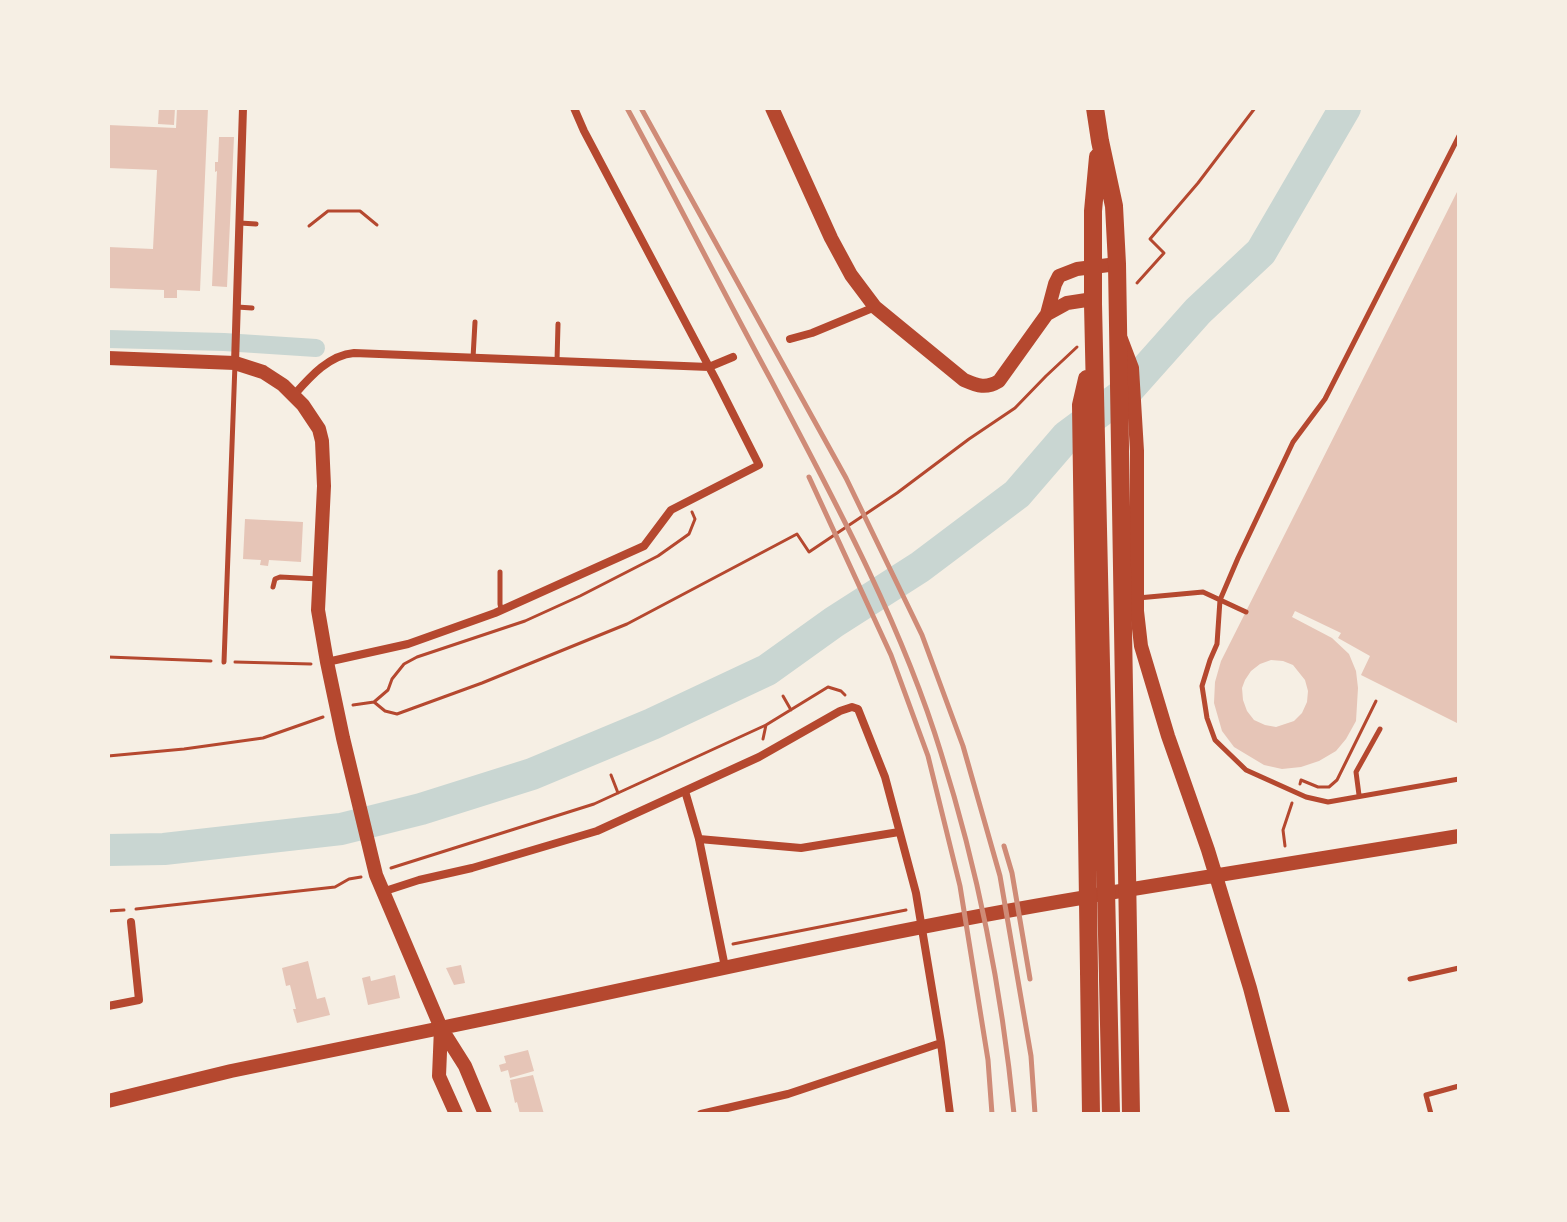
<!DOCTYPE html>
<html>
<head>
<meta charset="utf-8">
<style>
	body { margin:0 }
	#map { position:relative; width:1567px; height:1222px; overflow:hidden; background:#f6efe4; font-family:"Exo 2",sans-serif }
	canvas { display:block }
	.frame { position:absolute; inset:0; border:110px solid #f6efe4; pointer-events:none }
</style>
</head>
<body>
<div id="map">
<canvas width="1567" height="1222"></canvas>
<div class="frame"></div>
</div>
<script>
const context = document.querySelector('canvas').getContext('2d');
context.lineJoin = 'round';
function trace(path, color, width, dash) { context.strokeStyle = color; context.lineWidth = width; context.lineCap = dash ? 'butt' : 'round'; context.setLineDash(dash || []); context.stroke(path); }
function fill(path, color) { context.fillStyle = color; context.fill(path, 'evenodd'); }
trace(new Path2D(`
	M108 339 224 342 316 348`), '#c9d6d2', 18);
trace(new Path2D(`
	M108 850 164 849 341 829 421 809 532 774 652 724 767 670 834 622 920 567 1017 494 1067 436 1125 393 1198 311 1261 252 1345 108`), '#c9d6d2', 32);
fill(new Path2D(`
	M159 108H175L174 125 158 124Z
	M177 108H208L200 291 177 290V298H164V290L108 288V247L153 249 157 170 108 168V125L176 128Z
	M219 137H234L227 287 212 286 217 171 215 172V162H218Z
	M1459 188V724L1361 675 1370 656 1338 638 1341 633 1295 611 1292 617 1332 638 1349 654 1356 671 1358 688 1356 721 1346 739 1336 751 1319 761 1301 767 1282 769 1264 765 1234 747 1222 731 1214 703 1215 682 1221 661ZM1271 660 1283 661 1293 665 1305 680 1308 691 1307 702 1302 713 1294 721 1276 727 1265 725 1254 720 1247 711 1243 700 1242 688 1245 680 1251 671 1260 664Z
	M245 519 303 522 301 562 269 560 268 566 260 565 261 560 243 559Z
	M308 961 317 999 325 997 330 1015 297 1023 293 1009H296L290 985 286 986 282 968Z
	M461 965 465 983 454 985 446 968Z
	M395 975 400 998 368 1005 362 978 370 976 371 981Z
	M528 1050 534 1071 510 1078 508 1070 501 1072 499 1065 506 1063 504 1056Z
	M533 1075 544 1114H520L517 1102 515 1103 510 1080Z`), '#e6c5b7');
trace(new Path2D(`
	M309 226 328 211H360L377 225
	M1137 283 1164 253 1150 239 1198 183 1255 108
	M108 657 211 661
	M235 662 311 664
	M783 696 791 710
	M374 702 388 690 392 679 404 664 417 657 525 621 580 596 658 556 689 534 695 519 692 512
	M353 705 374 702 385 711 397 714 482 683 627 624 797 534 809 552 897 493 969 439 1015 408 1046 376 1077 347
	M766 725 828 687 841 691 845 695
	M108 756 184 749 263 738 323 717
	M611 775 618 793
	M1300 784 1301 780 1318 787H1329L1337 780 1376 701
	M1285 846 1283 830 1292 803
	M391 868 594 804 766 725 763 739
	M136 909 335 887 349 879 361 877
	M108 911 124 910
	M733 944 906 910`), '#b5482f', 3);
trace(new Path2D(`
	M1459 136 1325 399 1293 442 1238 558 1220 600 1217 644 1210 660 1202 686 1207 718 1215 740 1246 770 1306 797 1328 802 1459 779
	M240 223 256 224
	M237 307 252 308
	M473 358 475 322
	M557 361 558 324
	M500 572V604L501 609
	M273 587 275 579 280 577 319 579
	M1138 598 1203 592 1246 612
	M224 662 235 364
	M1359 795 1356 772 1380 729
	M1410 979 1459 968
	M1431 1114 1426 1095 1459 1086`), '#b5482f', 5);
trace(new Path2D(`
	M790 339 812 333 875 307
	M235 363 243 108
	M294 395C310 377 329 355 354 353L709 367 733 357
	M327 662 408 644 495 613 644 546 671 510 759 465 716 380 584 131 574 108
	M685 791 699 839 725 967
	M699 839 801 848 899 832
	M382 892 419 880 472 868 597 831 759 757 840 711 852 707 858 709 885 777 916 893 941 1043 950 1114
	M108 1006 139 1000 131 922
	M701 1114 788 1094 941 1043`), '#b5482f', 8);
trace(new Path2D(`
	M772 108 831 238 851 275 875 307 964 380C978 386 986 389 999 381L1047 314 1055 284 1059 276 1077 269 1117 264
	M1047 314 1067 303 1093 299
	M1121 339 1132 368 1137 451V611L1141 646 1168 736 1208 850 1250 988 1283 1114
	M108 358 235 363 263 372 283 385 303 405 319 429 322 441 324 486 318 610 327 662 343 738 376 875 441 1028 231 1071 108 1101
	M1096 895 1459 836`), '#b5482f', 14);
trace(new Path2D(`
	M441 1028C656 984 870 933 1087 897
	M441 1028 465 1066 485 1114
	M441 1028 439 1076 456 1114`), '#b5482f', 14);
trace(new Path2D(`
	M1095 108 1100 141 1114 206 1117 264 1131 1114
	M1098 157 1093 211V304L1111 1114
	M1087 379 1081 405 1091 1114`), '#b5482f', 18);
trace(new Path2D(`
	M627 108C676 198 722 290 771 380 834 499 902 625 941 753 978 870 1002 992 1014 1114
	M641 108 846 478 922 635 963 746 1000 876 1031 1056 1035 1114
	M809 477 891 655 928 756 960 886 988 1060 992 1114
	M1004 846 1012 873 1030 979`), '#cf8b77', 5);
</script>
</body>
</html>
